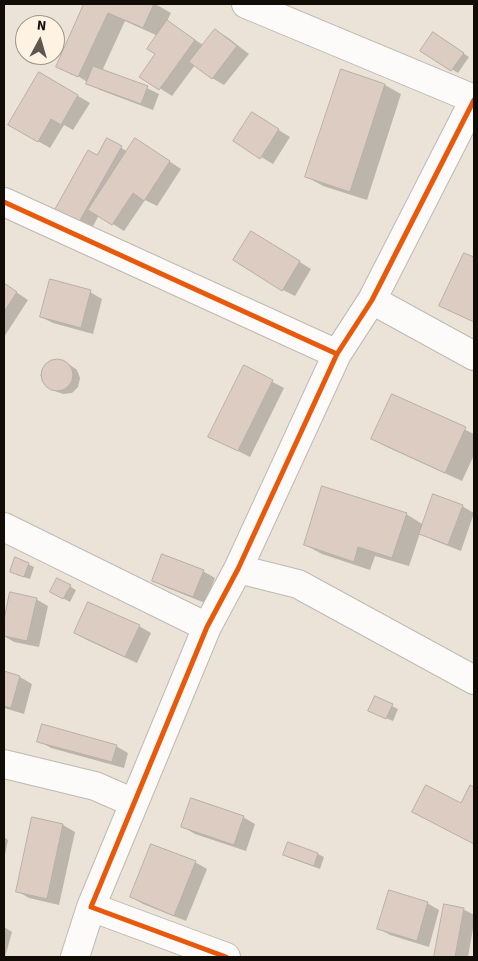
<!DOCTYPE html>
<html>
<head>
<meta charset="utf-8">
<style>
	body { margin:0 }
	#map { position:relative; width:478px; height:961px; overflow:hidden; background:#ebe3d8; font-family:"Source Sans 3",sans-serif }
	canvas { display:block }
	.frame { position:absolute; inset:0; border:5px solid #110c06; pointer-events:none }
	.north { position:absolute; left:15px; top:15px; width:50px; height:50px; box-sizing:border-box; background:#fef2e2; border:1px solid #9f968a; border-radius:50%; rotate:6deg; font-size:14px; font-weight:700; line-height:20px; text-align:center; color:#110c06 }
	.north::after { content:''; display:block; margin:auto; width:18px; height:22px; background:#5d5750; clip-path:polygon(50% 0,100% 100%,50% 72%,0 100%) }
</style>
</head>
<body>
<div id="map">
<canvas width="478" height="961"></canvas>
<div class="frame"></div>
<div class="north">N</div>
</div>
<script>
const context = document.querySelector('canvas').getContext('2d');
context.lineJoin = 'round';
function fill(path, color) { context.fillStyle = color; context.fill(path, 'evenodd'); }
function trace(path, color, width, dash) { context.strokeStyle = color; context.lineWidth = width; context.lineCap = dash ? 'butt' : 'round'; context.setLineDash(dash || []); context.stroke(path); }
fill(new Path2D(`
	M86 4H155L171 13 167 21 203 45 215 30 227 37 249 54 224 85 212 78 195 65 172 96 141 76 157 54 158 36 125 21 102 71 147 88 159 94 153 110 100 90 73 73 72 75 57 66Z
	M439 38 469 57 458 73 422 51Z
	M40 74 90 103 73 130 64 125 50 148 10 125Z
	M385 85 401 94 367 200 323 186 307 177Z
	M264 121 290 137 273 164 261 157Z
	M107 139 128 152 148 147 181 169 157 206 145 200 124 231 99 215 92 228 57 208 98 157Z
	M263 239 311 269 295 296 283 290Z
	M465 254 474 259V322L441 306Z
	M4 284 28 300 4 337Z
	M90 292 102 299 93 334 53 323 41 317Z
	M54 360H63L77 370 80 378 78 387 72 393 63 394 55 391 48 387 43 380 42 372 46 364Z
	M244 367 284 388 250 457 222 443Z
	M393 395 474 434V455L462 481 389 448 373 439Z
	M462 506 474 513 461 551 433 540 420 533 409 566 375 556 370 570 322 554 305 545 406 514 424 525Z
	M28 564 34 567 30 579 17 575 11 571Z
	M203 571 215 578 205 603 165 587 153 580Z
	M57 579 76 590 70 602 57 595Z
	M11 594 36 599 48 606 39 647 14 642 4 636V625Z
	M139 626 151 633 137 663 87 640 75 633Z
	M4 673 20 677 32 684 24 714 4 708Z
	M375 698 398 709 393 721 376 714Z
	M39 741 116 746 128 753 124 768 51 748Z
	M471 787 474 789V843L425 818 462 805Z
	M243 817 255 824 246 851 195 834 183 827Z
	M33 819 63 825 75 832 59 905 29 898 17 891Z
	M4 837 8 840 4 859Z
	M288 844 318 854 324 857 320 869 290 858 284 855Z
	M195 862 207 869 186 921 143 904 131 897Z
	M427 903 439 910 429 947 390 935 378 928Z
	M445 906 463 909 474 915V923L468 957H435Z
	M4 927 12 932 5 957H4Z`), '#0003');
const building = new Path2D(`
	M84 4H154L143 28 108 13 78 77 56 67Z
	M167 20 195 40 159 90 139 77 155 54 147 49Z
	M215 29 237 46 212 79 189 62Z
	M433 32 464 53 451 71 420 51Z
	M93 66 148 86 141 104 86 84Z
	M341 69 385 84 350 192 305 177Z
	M39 72 78 95 61 125 51 119 38 142 8 125Z
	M252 112 279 129 260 159 233 141Z
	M107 138 122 146 79 222 55 209 88 150 97 155Z
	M135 138 170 161 144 201 133 193 112 225 88 210Z
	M251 231 300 261 282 291 233 260Z
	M464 253 474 257V322L439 306Z
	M50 279 91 290 81 328 40 317Z
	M4 283 17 292 4 312Z
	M41 375a16 16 0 1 1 32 0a16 16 0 1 1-32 0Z
	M244 365 273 380 238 451 208 437Z
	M392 394 466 427 445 473 371 439Z
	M322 486 407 513 392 558 358 547 354 562 304 545Z
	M433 494 463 505 448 545 419 534Z
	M162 554 204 570 193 597 152 581Z
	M15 557 29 563 24 577 10 572Z
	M57 578 71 585 63 599 50 592Z
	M10 592 37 598 27 641 4 636V620Z
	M88 602 140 625 125 657 74 633Z
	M4 671 20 676 11 708 4 706Z
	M375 696 393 704 386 719 368 711Z
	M42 724 117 745 112 762 37 742Z
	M426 785 461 803 470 785 474 787V844L412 812Z
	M191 798 244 816 234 845 181 827Z
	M32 817 63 824 47 899 16 892Z
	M288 842 318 853 314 866 283 855Z
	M151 844 196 861 174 916 130 897Z
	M389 890 428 902 417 941 377 929Z
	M444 904 464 908 455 957H434Z`);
fill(building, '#dcccc1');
trace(building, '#b7afa8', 1);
const minor = new Path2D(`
	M246 4 474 99
	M4 202 337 354
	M372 300 474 356
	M4 527 207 627
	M238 569 298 584 474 680
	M4 764 95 786 134 803
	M91 907 226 957
	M75 957 91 907 207 627 238 569 337 354 372 300 474 100`);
trace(minor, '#bfb9b0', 30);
trace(minor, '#fcfbf9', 28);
trace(new Path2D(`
	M4 202 337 354
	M226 957 91 907 207 627 238 569 337 354 372 300 474 100`), '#e8590c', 5);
</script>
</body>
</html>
